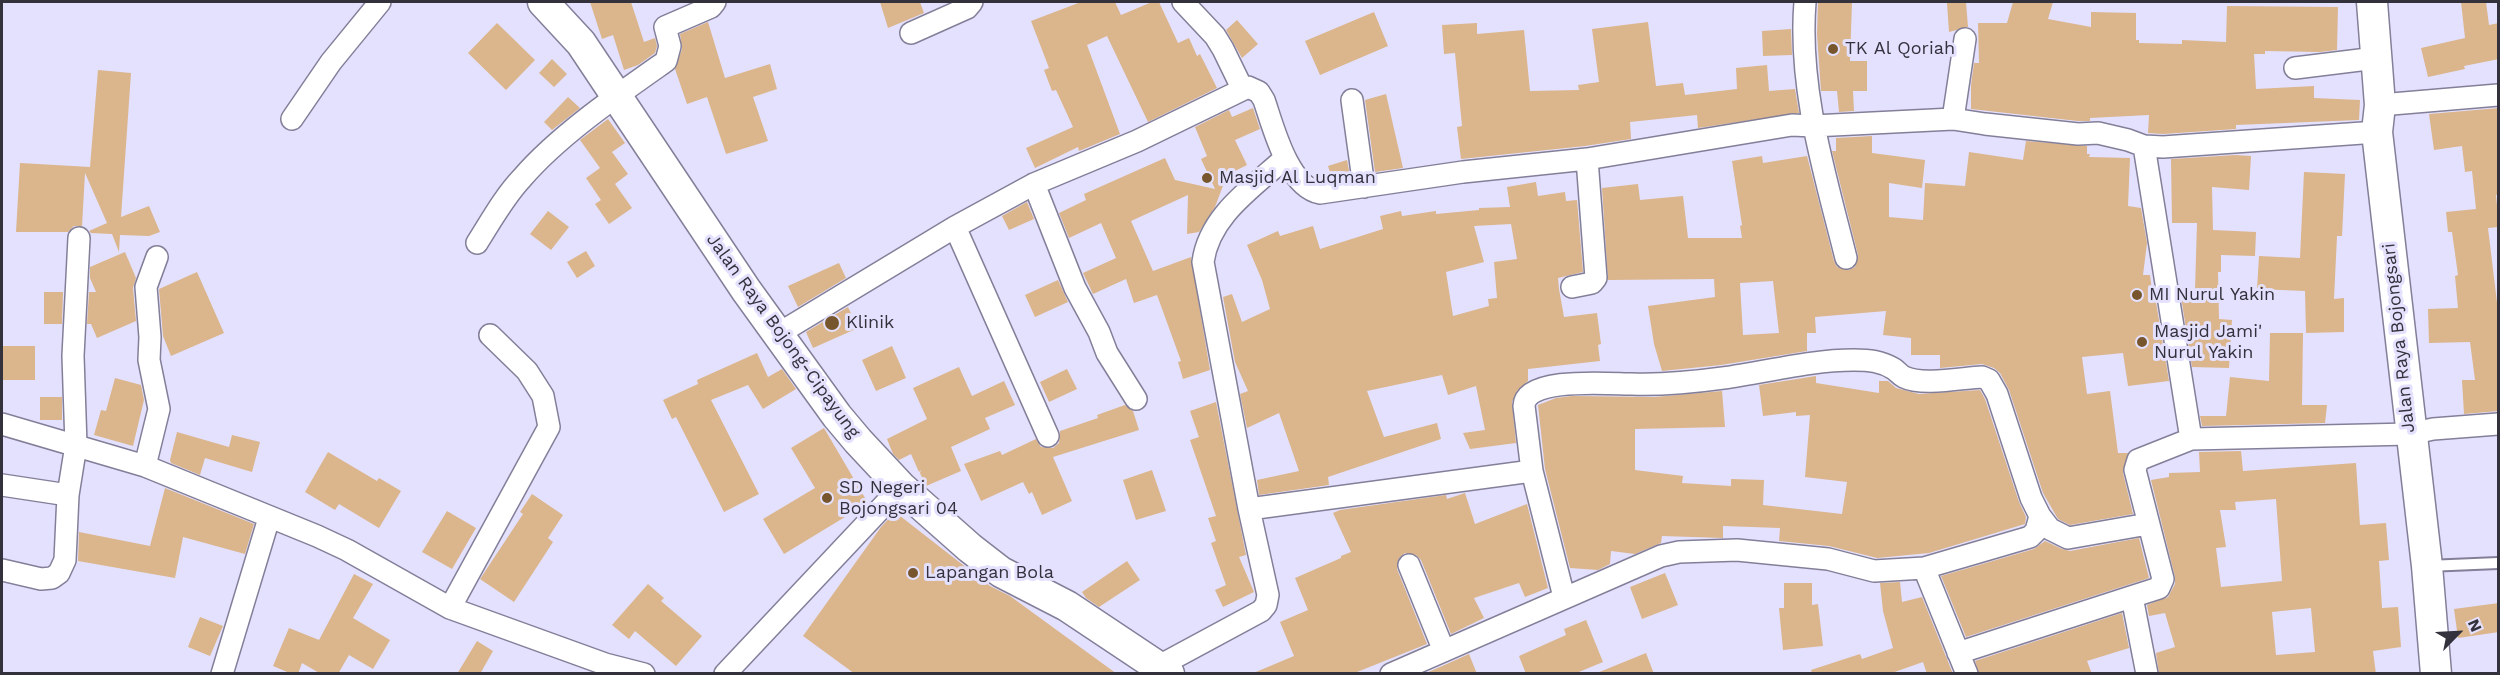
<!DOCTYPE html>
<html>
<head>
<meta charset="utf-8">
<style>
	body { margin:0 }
	#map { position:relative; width:2500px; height:675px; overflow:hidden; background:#e4e1fe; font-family:"Work Sans",sans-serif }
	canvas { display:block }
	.frame { position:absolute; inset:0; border:3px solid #33313c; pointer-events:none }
	.north { position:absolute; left:2428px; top:603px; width:60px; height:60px; -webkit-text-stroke:4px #e4e1fe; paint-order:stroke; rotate:66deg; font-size:16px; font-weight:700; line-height:24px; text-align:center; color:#33313c }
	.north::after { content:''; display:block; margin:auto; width:21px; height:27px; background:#33313c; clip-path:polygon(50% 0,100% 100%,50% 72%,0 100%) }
</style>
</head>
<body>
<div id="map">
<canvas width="2500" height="675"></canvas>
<div class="frame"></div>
<div class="north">N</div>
</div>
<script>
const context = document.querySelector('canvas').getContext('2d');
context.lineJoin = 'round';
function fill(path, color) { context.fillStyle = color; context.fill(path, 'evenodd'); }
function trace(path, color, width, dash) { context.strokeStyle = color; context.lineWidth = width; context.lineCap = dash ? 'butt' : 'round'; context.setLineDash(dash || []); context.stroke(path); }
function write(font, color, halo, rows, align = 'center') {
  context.font = font + ' "Work Sans",sans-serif'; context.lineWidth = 6; context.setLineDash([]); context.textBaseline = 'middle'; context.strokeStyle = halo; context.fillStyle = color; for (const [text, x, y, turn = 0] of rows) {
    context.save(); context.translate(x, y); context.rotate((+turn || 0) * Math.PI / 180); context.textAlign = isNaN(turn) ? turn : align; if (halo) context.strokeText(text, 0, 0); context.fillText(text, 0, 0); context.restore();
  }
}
fill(new Path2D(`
	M590 2H631L644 42 655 38 657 46 655 53 638 65 624 70 613 35 602 39Z
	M880 2H920L924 13 888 28Z
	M1081 2H1115L1121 15 1152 2H1159L1178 43 1189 38 1197 56 1200 54 1217 88 1148 122 1107 36 1087 45 1120 134 1079 151 1078 147 1035 168 1026 148 1073 127 1056 90 1052 91 1044 70 1049 68 1031 21Z
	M1818 2H1852L1850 61H1867V91H1853L1854 111 1839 112 1837 91H1821L1817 34Z
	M1966 2 1968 27 1949 32 1947 3Z
	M2013 2H2053L2048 19 2091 27V12L2136 13V40H2139V43L2182 44V40L2226 42 2227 6 2338 7 2337 50 2320 52 2265 51V54H2254L2256 89 2314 86V98L2360 100 2359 120 2236 125V129L2163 134 2148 133 2149 115 2090 118V121H2078L1971 109V85L1974 63H1979L1978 23H2007Z
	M2461 2H2486L2489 25 2499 23V59L2464 66 2465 69 2428 77 2421 48 2465 38Z
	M1374 12 1388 46 1320 75 1305 41Z
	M1237 20 1258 44 1242 58 1226 30Z
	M708 22 725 78 770 64 777 89 753 97 768 141 726 154 707 97 687 104 675 69 682 49 680 34Z
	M1648 22 1656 86 1683 83 1685 95 1737 89 1736 68 1767 65 1769 91 1795 89 1799 113 1698 128 1697 115 1630 122 1631 139 1585 146 1461 159 1457 127 1462 126 1455 53 1444 54 1442 25 1477 23V34L1524 30 1530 91 1579 90 1578 85 1599 82 1592 29Z
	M497 23 535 60 506 90 468 53Z
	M1791 29 1792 55 1763 56 1762 31Z
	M552 59 567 74 554 87 539 73Z
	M98 70 131 73 121 217 149 206 160 232 149 236 120 235 119 252 112 234 91 233 89 231 107 223 85 173 82 226H74L68 232H16L20 163 90 167Z
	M1386 94 1403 168 1375 172 1365 100Z
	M568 97 580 108 552 130 544 122Z
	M1253 108 1260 129 1235 140 1247 165 1227 175 1215 207 1199 232 1187 234 1188 195 1131 221 1153 271 1191 257 1210 370 1183 379 1178 362 1181 361 1157 295 1134 303 1126 279 1093 294 1083 273 1116 258 1101 223 1069 238 1059 213 1086 200 1084 194 1165 158 1175 180 1215 189 1201 159 1207 156 1195 127 1229 110 1232 117Z
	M2499 108V194L2496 195 2499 227 2488 228 2499 319V411L2464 414 2462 380H2475L2470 342 2429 343 2428 309 2458 308 2455 276 2458 275 2452 232H2448L2446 212 2476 209 2472 171 2465 172 2462 146 2434 150 2429 114Z
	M608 119 625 143 612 152 628 174 615 184 632 208 609 224 595 204 601 200 586 178 600 168 580 140Z
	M1872 136V153L1925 160 1922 188 1889 183V217L1923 220 1925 183 1965 186 1969 152 2023 160 2026 141 2087 146V154H2090L2089 157 2130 158 2128 206 2141 208 2147 243 2143 275H2150L2152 290H2154L2169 381 2128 386 2123 353 2082 357 2087 394 2110 391 2118 453H2128L2123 473 2133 514 2070 525 2058 519 2043 493 2009 390 2000 373 1994 368 1982 364 1940 368V355H1911V338L1883 335 1886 311 1815 317 1816 333H1807V351L1721 365 1662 371 1654 344 1648 306 1715 297 1714 279 1608 280 1602 188 1638 184 1640 200 1683 196 1688 238H1742L1740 226 1742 225 1732 161 1762 156 1763 163 1807 156 1834 261 1837 267 1849 270 1855 267 1858 255 1832 151H1836V138ZM1773 281 1779 333 1743 335 1740 283Z
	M2235 155 2251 156 2249 190 2212 187 2213 230 2256 232 2255 256 2221 255V272H2218L2219 319 2232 320 2229 368 2192 367 2180 290H2195L2197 223H2172L2171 159Z
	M1347 160 1350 176 1332 178 1328 166Z
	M2304 172 2345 174 2342 236H2337L2334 299 2344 298V332L2306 333 2305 291 2257 289 2259 256 2300 258Z
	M1536 182 1538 196 1565 192 1566 201 1577 200 1583 272 1558 278 1559 289 1564 317 1597 313 1601 344 1598 345 1600 361 1528 369V381L1517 391 1512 402 1516 443 1470 449 1463 433 1485 430 1476 386 1448 395 1442 375 1367 391 1384 437 1437 423 1441 439 1328 477 1329 485 1259 495 1257 480 1299 471 1279 413 1247 428 1240 394 1248 391 1235 362 1223 297 1232 294 1242 322 1270 309 1262 280 1247 245 1278 231 1280 236 1313 226 1320 249 1383 229 1380 216 1401 211 1402 216 1436 211V214L1479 210V208L1510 207 1507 187ZM1511 224 1517 259 1494 262 1497 298 1488 299 1489 306 1453 316 1446 272 1484 262 1474 226Z
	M1027 202 1034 219 1009 230 1002 216Z
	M548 211 569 227 551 250 530 234Z
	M586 251 595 266 577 278 567 262Z
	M125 252 136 278 133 288 136 321 97 338 91 324H87L89 292H96L90 278V267Z
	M839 263 846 278 798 307 788 286Z
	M197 272 224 333 171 356 163 336 159 289Z
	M1058 280 1068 302 1035 317 1025 295Z
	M44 292H63L62 324H44Z
	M848 307 858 328 813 348 806 332Z
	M2270 333H2303L2302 405H2327L2325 423 2202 426 2200 416H2226L2230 377 2269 381Z
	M2 346H35V380H2Z
	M892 346 906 378 876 391 862 360Z
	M757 353 768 377 782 369 796 389 763 409 748 385 711 400 759 494 724 512 676 417 672 419 663 400 698 384 697 380Z
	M959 367 972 396 1004 381 1015 405 985 418 990 429 951 447 961 471 926 486 920 473 921 470 919 472 911 454 899 460 893 454 887 439 927 419 913 388Z
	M1067 369 1077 389 1049 402 1040 382Z
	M1816 376V383L1879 393V381H1888L1896 388 1919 394 1980 390 1985 399 2019 502 2026 517 2025 524 1929 553 1877 558 1829 546 1779 541 1780 528 1723 526V538L1662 536 1661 543 1635 554 1611 551 1610 564 1598 570 1570 568 1545 469 1538 405 1556 398 1572 396 1655 397 1722 391 1725 427 1635 429V470L1683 476 1682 483 1731 486V479L1764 480 1763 505 1842 514 1847 482 1805 477 1810 415 1796 416V412L1763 416 1759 385Z
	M115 378 141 385 144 400 133 446 94 435 101 410 106 411Z
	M40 397H62V420H40Z
	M1216 402 1246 555 1239 557 1254 592 1223 607 1215 590 1226 585 1211 543 1216 541 1208 518 1216 516 1190 440 1199 437 1190 411Z
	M1125 405 1133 411 1139 430 1053 457 1072 501 1042 515 1032 492 1029 494 1023 482 981 501 964 464 1000 451 1002 455 1036 439 1041 447 1053 448 1059 443 1060 431 1098 418 1097 415Z
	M824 428 868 503 784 554 763 519 815 488 791 448Z
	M177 432 229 447 232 435 260 442 252 472 205 458 200 475 171 463 170 460Z
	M2241 451 2243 471 2356 463 2360 525 2386 523 2389 560 2379 561 2382 608 2398 607 2401 647 2373 651 2376 674H2159L2156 653 2175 647 2165 613 2149 616 2147 605 2168 597 2175 584V577L2151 480 2169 477V473L2200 472 2199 452ZM2276 499 2282 581 2221 587 2216 548 2226 547 2220 510H2236L2235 502ZM2311 608 2315 652 2276 655 2272 612Z
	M328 452 377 481 379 478 401 491 379 528 339 504 335 510 305 492Z
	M1152 470 1166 511 1136 520 1123 480Z
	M165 488 254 524 245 554 183 537 175 578 78 561 79 532 150 546Z
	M1465 493 1475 524 1527 504 1548 588 1525 597 1519 583 1474 598 1484 618 1451 634 1421 560 1416 555 1405 553 1399 558 1397 569 1427 644 1352 674H1251L1294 656 1280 622 1308 610 1295 578 1341 558V556L1351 552 1333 513 1340 510 1446 495 1447 499Z
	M532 494 563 515 548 538 553 542 514 602 480 579 523 514 520 512Z
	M447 511 476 528 452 569 422 552Z
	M895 512 990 586 1010 596 1117 674H855L803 636 881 527Z
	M2139 538 2149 578 1966 637 1941 576 2034 549 2045 541 2062 549 2070 551Z
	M1127 561 1140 580 1099 607 1086 598 1082 592Z
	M1665 573 1678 605 1642 619 1630 587Z
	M354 574 373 584 353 618 390 640 373 669 349 655 338 674H321L302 663 298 674H292L273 666 289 628 319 640Z
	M1900 582 1902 602 1922 597 1953 674H1927L1923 662 1889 674H1812L1811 670 1860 654 1862 659 1893 648 1883 611 1880 583Z
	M1784 583H1812V605L1818 604 1823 646 1783 650 1779 608H1784Z
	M648 584 664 598 661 601 702 636 676 666 635 631 629 639 612 625Z
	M2499 603V632L2458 638 2454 609Z
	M2122 613 2129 648 2087 661 2092 674H1979L1975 661Z
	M200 617 223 626 210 656 188 647Z
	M1586 620 1603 662 1574 674H1526L1519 656 1566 635 1564 629Z
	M477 641 493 651 480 674H457Z
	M1646 653 1654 674H1598L1597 673Z
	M1469 654 1477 674H1424L1449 663Z`), '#dbb58b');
const lane = new Path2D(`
	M2427 566 2498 563`);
const street = new Path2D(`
	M1183 2 1215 36 1223 49 1242 88
	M1805 2C1798 89 1825 174 1846 258
	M911 33 967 8 972 2
	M2295 68 2376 58
	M1352 100 1364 187
	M2380 105 2498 95
	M292 119 331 62 380 2
	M1953 119 1965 39
	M2144 146 2191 439
	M1034 184 1075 288 1099 332 1107 353 1136 399
	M955 227 1048 436
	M477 243C491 221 504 197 522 178 559 135 619 94 666 61L670 46 665 27 711 7 715 2
	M1572 287 1592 283 1596 278 1587 159
	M778 334 955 227 1034 184 1137 141 1248 87 1259 92 1264 100C1273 126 1288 187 1320 193L1463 172 1587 159 1792 125 1813 126 1953 119 1985 124 2078 134 2098 133 2128 140 2144 146 2163 147 2377 132
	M2 424 145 466 317 536 347 550 450 608 605 664 644 674
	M145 466 159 409 149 360 150 337 146 287 157 257
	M2 485 68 495
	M1249 509 1203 262C1209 216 1252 188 1284 159
	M1409 565 1444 651
	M1924 568 2030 537 2036 531 2040 516
	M2 570 41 579 52 578 59 573 65 560 68 495 76 445 73 356 79 238
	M1564 597 1532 471 1524 406C1525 376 1611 384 1632 384 1662 385 1694 382 1723 378 1767 372 1810 360 1854 360 1869 360 1881 361 1894 369 1897 371 1900 375 1904 377 1922 386 1962 378 1982 377L1989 380 1997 394 2031 498 2040 516 2050 529 2068 538 2148 524
	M450 608 549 427 543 396 527 371 490 335
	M1958 653 2134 596
	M1159 666 1261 611 1266 605 1268 595 1249 509 1532 471
	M222 674 269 518
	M725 674 901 487
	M1391 674 1661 556 1679 552 1737 550 1828 559 1874 571 1924 568 1967 674
	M2147 674 2133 602 2134 596 2159 588 2163 579 2135 470 2138 460 2191 439 2410 434 2433 429 2498 424`);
const secondary = new Path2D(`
	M543 2 581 43 746 290 837 416 858 441 901 487 970 548 1001 572 1067 606 1169 674
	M2372 2 2380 105 2377 132 2427 566 2436 674`);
trace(lane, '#837f99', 14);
trace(street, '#837f99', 24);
trace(secondary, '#837f99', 33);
trace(lane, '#fff', 10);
trace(street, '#fff', 21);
trace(secondary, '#fff', 30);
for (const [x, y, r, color] of [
	[1833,49,6,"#77562d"],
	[1207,178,6,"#77562d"],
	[2137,295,6,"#77562d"],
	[832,323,8,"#77562d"],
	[2142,342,6,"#77562d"],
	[827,498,6,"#77562d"],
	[913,573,6,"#77562d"]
]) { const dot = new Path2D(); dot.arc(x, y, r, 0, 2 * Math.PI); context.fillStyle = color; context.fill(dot); trace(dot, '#e4e1fe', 2); }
write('18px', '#33313c', '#e4e1fe', [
	["TK Al Qoriah",1845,49],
	["Masjid Al Luqman",1219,178],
	["MI Nurul Yakin",2149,295],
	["Klinik",846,323],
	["Masjid Jami'",2154,332],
	["Nurul Yakin",2154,353],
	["SD Negeri",839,488],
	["Bojongsari 04",839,509],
	["Lapangan Bola",925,573]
], 'left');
write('18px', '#33313c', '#e4e1fe', [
	["Jalan Raya Bojong-Cipayung",783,336,54],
	["Jalan Raya Bojongsari",2399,338,-96]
]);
</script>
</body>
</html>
